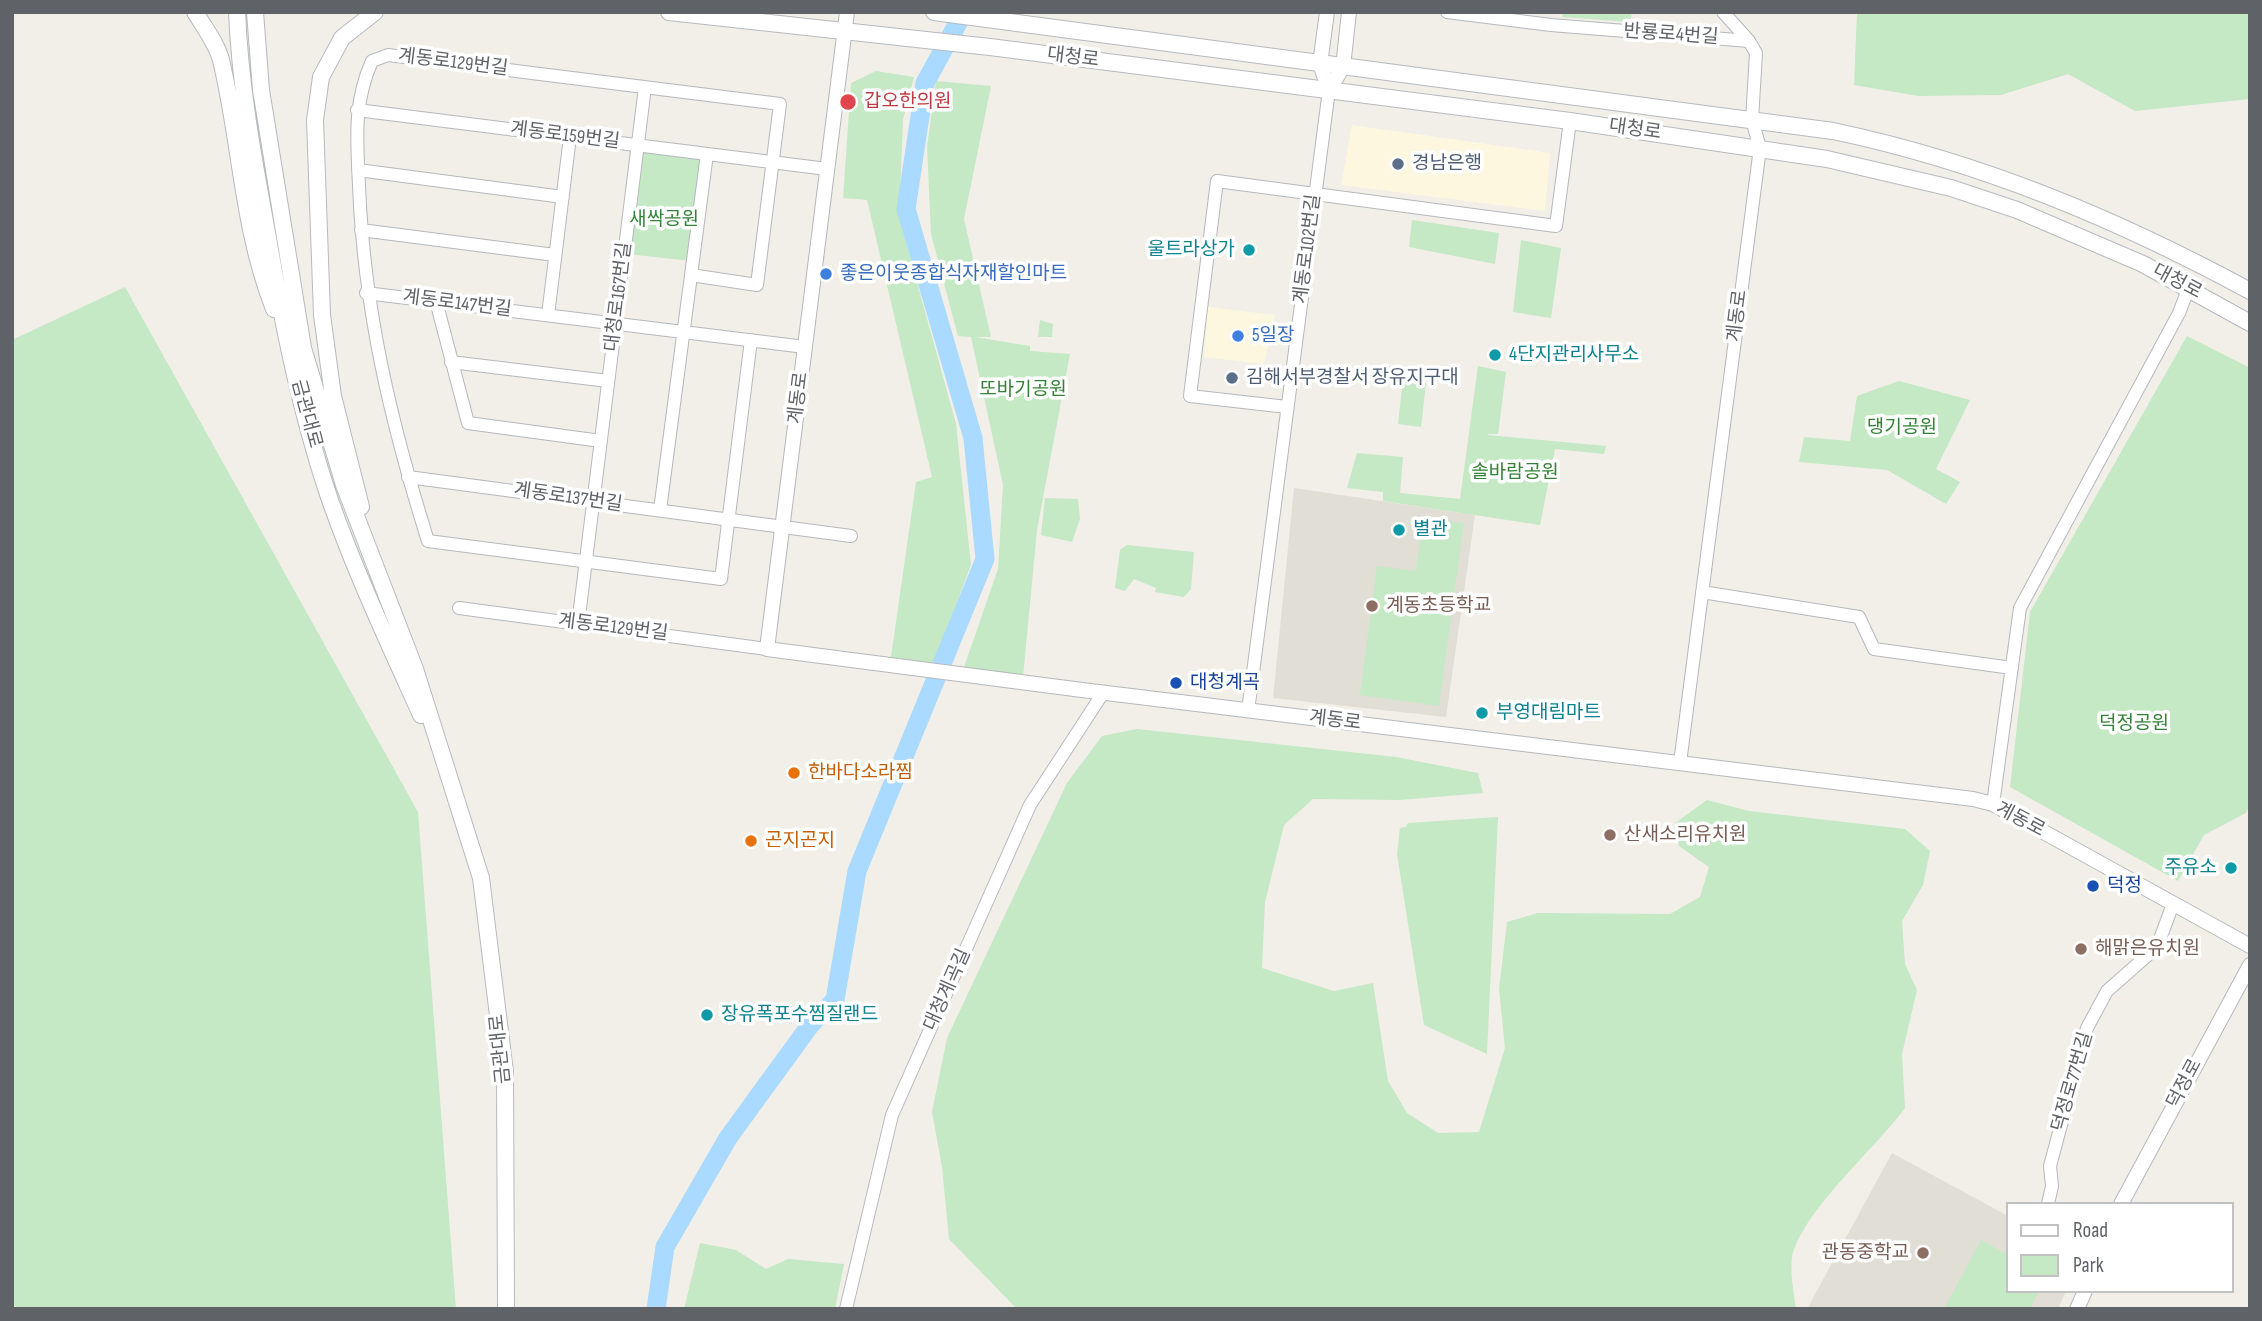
<!DOCTYPE html>
<html>
<head>
<meta charset="utf-8">
<style>
	body { margin:0 }
	#map { position:relative; width:2262px; height:1321px; overflow:hidden; background:#f1efe8; font-family:"Sofia Sans Condensed",sans-serif }
	canvas { display:block }
	.frame { position:absolute; inset:0; border:14px solid #5f6368; pointer-events:none }
	.legend { position:absolute; left:2006px; top:1202px; width:228px; height:91px; box-sizing:border-box; background:#fff; border:2px solid #bfc1c3; margin:0; padding:9px 12px; list-style:none; font-size:21px; color:#5f6368 }
	.legend li { display:flex; align-items:center; gap:14px; height:35px }
	.legend b { width:35px; border:2px solid #bfc1c3 }
</style>
</head>
<body>
<div id="map">
<canvas width="2262" height="1321"></canvas>
<div class="frame"></div>
<ul class="legend">
<li><b style="height:9px;background:#fff"></b>Road</li>
<li><b style="height:19px;background:#c5e8c5"></b>Park</li>
</ul>
</div>
<script>
const context = document.querySelector('canvas').getContext('2d');
context.lineJoin = 'round';
function fill(path, color) { context.fillStyle = color; context.fill(path, 'evenodd'); }
function trace(path, color, width, dash) { context.strokeStyle = color; context.lineWidth = width; context.lineCap = dash ? 'butt' : 'round'; context.setLineDash(dash || []); context.stroke(path); }
function write(font, color, halo, rows, align = 'center') {
  context.font = font + ' "Sofia Sans Condensed","Noto Sans KR",sans-serif'; context.lineWidth = 7; context.setLineDash([]); context.textBaseline = 'middle'; context.strokeStyle = halo; context.fillStyle = color; for (const [text, x, y, turn = 0] of rows) {
    context.save(); context.translate(x, y); context.rotate((+turn || 0) * Math.PI / 180); context.textAlign = isNaN(turn) ? turn : align; if (halo) context.strokeText(text, 0, 0); context.fillText(text, 0, 0); context.restore();
  }
}
fill(new Path2D(`
	M1352 125 1550 153 1545 211 1341 185Z
	M1208 307 1275 315 1264 364 1204 357Z`), '#fef7e0');
fill(new Path2D(`
	M1294 488 1475 515 1446 717 1273 698Z
	M1892 1153 2008 1216V1291H2066L2058 1309H1807Z`), '#e1ded6');
fill(new Path2D(`
	M1563 12H1632L1630 22 1562 17Z
	M1857 12H2250V99L2135 111 2068 74 2001 95 1918 96 1854 85Z
	M876 71 914 77 903 120 899 217 956 424 971 565 934 664H890L916 482 932 477 867 200 843 198 851 83Z
	M936 81 991 86 964 219 991 337H975L1030 346V351L1070 354 1037 530 1023 677 963 670 998 569 1003 485 971 337 958 336 931 234 927 147Z
	M641 148 704 155 691 261 627 254Z
	M1412 220 1499 233 1495 264 1409 247Z
	M1521 240 1561 248 1551 318 1513 312Z
	M125 287 418 812 456 1309H12V340Z
	M1040 320 1053 324 1052 337H1038Z
	M2187 336 2250 368V805L2246 813 2204 835 2178 881 2010 787 2030 612Z
	M1478 366 1506 372 1498 434H1488L1487 435 1606 446 1604 454 1555 449 1540 525 1383 501V492L1347 488 1357 453 1403 457 1400 493 1460 499Z
	M1403 380 1426 383 1421 427 1398 424Z
	M1899 381 1970 400 1936 469 1960 482 1946 504 1887 470 1799 462 1804 437 1850 441 1857 396Z
	M1045 498 1078 499 1080 519 1072 542 1041 535Z
	M1423 518 1464 523 1439 706 1360 695 1377 566 1416 571Z
	M1127 545 1194 552 1191 589 1184 597 1155 592 1156 588 1134 579 1125 591 1115 588 1120 550Z
	M1137 729 1396 757 1478 773 1483 793 1400 800 1313 799 1284 825 1265 902 1262 968 1334 991 1373 983 1388 1081 1407 1113 1438 1133 1479 1132 1505 1048 1499 989 1507 922 1538 913 1670 914 1700 897 1709 867 1679 846 1675 823 1707 800 1749 811 1905 829 1930 851 1923 885 1902 921 1905 964 1917 990 1902 1054 1905 1108C1873 1151 1813 1201 1794 1249 1788 1265 1794 1292 1796 1309H1017L949 1239 942 1167 932 1112 947 1038 1067 783 1102 736Z
	M1498 817 1487 1054 1424 1025 1397 854 1400 828 1406 827 1408 823Z
	M1981 1240 2008 1255V1291H2039L2030 1309H1944Z
	M700 1243 736 1250 766 1269 788 1259 844 1264 835 1309H684Z`), '#c5e8c5');
trace(new Path2D(`
	M656 1309 665 1247 728 1138 811 1024 835 1000 857 871 985 559 973 438 906 209 925 83 964 12`), '#aadaff', 19);
const minor = new Path2D(`
	M1447 12 1551 25 1749 41
	M357 110 827 169
	M358 170 563 197
	M361 230 555 255
	M691 275 757 285 780 104 388 55 372 61C353 103 357 141 359 186 364 310 391 423 428 541L721 579 751 340
	M366 293 805 347
	M436 301 468 423 601 441
	M548 315 570 137
	M451 362 608 381
	M1287 407 1190 396 1217 181 1556 226 1570 121
	M408 477 851 536
	M660 510 707 154
	M1702 592 1859 617 1874 649 2012 668
	M459 608 767 649
	M578 624 645 87
	M1248 711 1329 90
	M1680 763 1760 148 1752 120 1756 53 1749 41 1723 12
	M1993 804 2020 608 2179 313 2189 287
	M2048 1204 2052 1186 2050 1166 2087 1028 2107 991 2157 947 2173 904
	M846 1309 892 1115 1030 805 1103 693`);
const tertiary = new Path2D(`
	M847 12 767 649 1082 690 1973 799 1993 804 2250 946
	M1327 12 1320 64 1329 90
	M1329 90 1343 67 1349 12
	M2121 1204 2250 965
	M2077 1309 2085 1291`);
const secondary = new Path2D(`
	M195 12C204 27 217 44 221 60 241 143 242 228 274 309
	M237 12C240 85 253 156 266 227 282 319 300 412 330 500 356 574 389 644 421 715
	M255 12 261 90 303 348 344 485 415 669 481 878 505 1072 506 1309
	M669 12 990 47 1570 121 1827 159 1951 188 2017 210 2143 264 2250 323
	M934 12 1833 131C1981 162 2117 219 2250 291
	M361 507 333 396 322 315 315 120 321 77 342 38 375 12`);
trace(minor, '#b5b8bc', 14);
trace(tertiary, '#b5b8bc', 16);
trace(secondary, '#b6babf', 18);
trace(minor, '#fff', 12);
trace(tertiary, '#fff', 14);
trace(secondary, '#fff', 16);
for (const [x, y, r, color] of [
	[848,102,9,"#e0444e"],
	[1398,164,7,"#5c6f8a"],
	[1249,250,7,"#0f9aa8"],
	[826,274,7,"#3f7fe0"],
	[1238,336,7,"#3f7fe0"],
	[1495,355,7,"#0f9aa8"],
	[1232,378,7,"#5c6f8a"],
	[1399,530,7,"#0f9aa8"],
	[1372,606,7,"#8d6e63"],
	[1176,683,7,"#1a4fb4"],
	[1482,713,7,"#0f9aa8"],
	[794,773,7,"#e8710a"],
	[1610,835,7,"#8d6e63"],
	[751,841,7,"#e8710a"],
	[2231,868,7,"#0f9aa8"],
	[2093,886,7,"#1a4fb4"],
	[2081,949,7,"#8d6e63"],
	[707,1015,7,"#0f9aa8"],
	[1923,1253,7,"#8d6e63"]
]) { const dot = new Path2D(); dot.arc(x, y, r, 0, 2 * Math.PI); context.fillStyle = color; context.fill(dot); trace(dot, '#fff', 2.5); }
write('19px', '#5f6368', '#fff', [
	["반룡로4번길",1671,35,4],
	["대청로",1073,58,7],
	["계동로129번길",453,63,7],
	["대청로",1635,130,8],
	["계동로159번길",565,136,7],
	["계동로102번길",1308,249,-83],
	["대청로",2177,282,28],
	["대청로167번길",619,297,-83],
	["계동로147번길",457,304,7],
	["계동로",1738,316,-83],
	["계동로",799,398,-83],
	["금관대로",306,414,75],
	["계동로137번길",568,498,8],
	["계동로129번길",613,628,7],
	["계동로",1335,721,7],
	["계동로",2020,820,28],
	["대청계곡길",948,990,-66],
	["금관대로",501,1049,-96],
	["덕정로77번길",2073,1082,-74],
	["덕정로",2185,1084,-62]
]);
write('19px', '#be3a42', '#fff', [
	["갑오한의원",864,102]
], 'left');
write('19px', '#4e5e75', '#fff', [
	["경남은행",1412,164],
	["김해서부경찰서 장유지구대",1246,378]
], 'left');
write('19px', '#348238', '#fff', [
	["새싹공원",664,220],
	["또바기공원",1023,390],
	["댕기공원",1902,428],
	["솔바람공원",1515,473],
	["덕정공원",2134,724]
]);
write('19px', '#0d838f', '#fff', [
	["울트라상가",1235,250,"right"],
	["4단지관리사무소",1509,355],
	["별관",1413,530],
	["부영대림마트",1496,713],
	["주유소",2217,868,"right"],
	["장유폭포수찜질랜드",721,1015]
], 'left');
write('19px', '#366cbe', '#fff', [
	["좋은이웃종합식자재할인마트",840,274],
	["5일장",1252,336]
], 'left');
write('19px', '#785e54', '#fff', [
	["계동초등학교",1386,606],
	["산새소리유치원",1624,835],
	["해맑은유치원",2095,949],
	["관동중학교",1909,1253,"right"]
], 'left');
write('19px', '#164399', '#fff', [
	["대청계곡",1190,683],
	["덕정",2107,886]
], 'left');
write('19px', '#c56008', '#fff', [
	["한바다소라찜",808,773],
	["곤지곤지",765,841]
], 'left');
</script>
</body>
</html>
